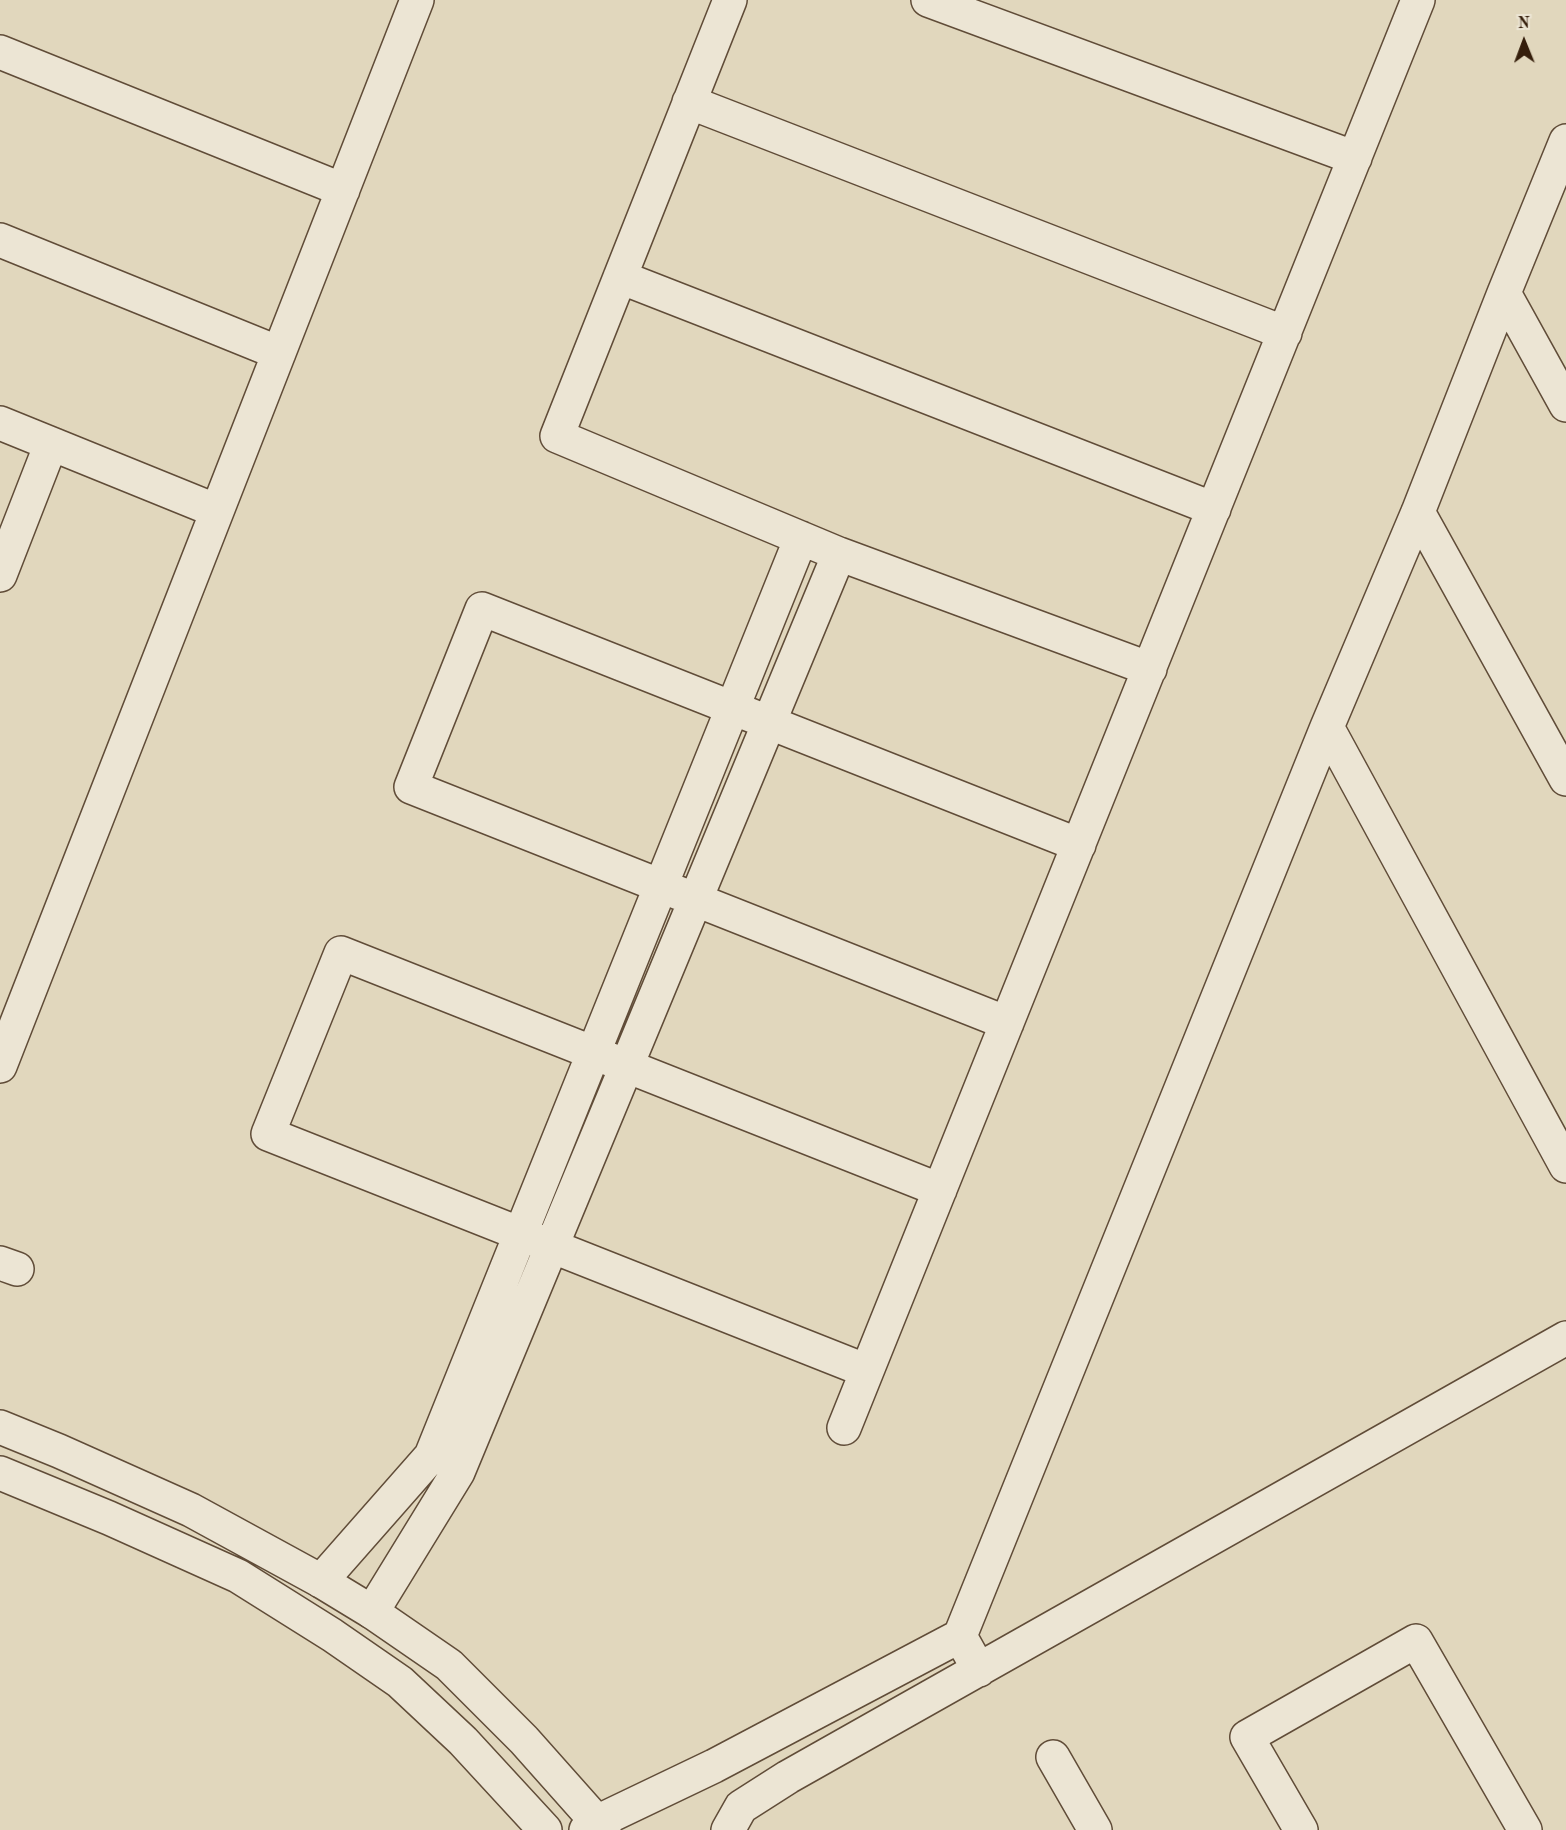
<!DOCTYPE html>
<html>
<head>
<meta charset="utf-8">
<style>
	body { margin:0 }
	#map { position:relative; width:1566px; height:1830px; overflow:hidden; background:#e1d7bd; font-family:"Old Standard TT",serif }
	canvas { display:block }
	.north { position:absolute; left:1494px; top:12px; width:60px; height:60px; -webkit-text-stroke:4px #ece5d4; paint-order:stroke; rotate:359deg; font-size:16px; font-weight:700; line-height:24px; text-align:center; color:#351e0b }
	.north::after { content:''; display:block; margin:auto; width:21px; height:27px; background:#351e0b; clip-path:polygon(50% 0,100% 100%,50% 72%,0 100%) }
</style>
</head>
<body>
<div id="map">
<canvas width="1566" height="1830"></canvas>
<div class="north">N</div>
</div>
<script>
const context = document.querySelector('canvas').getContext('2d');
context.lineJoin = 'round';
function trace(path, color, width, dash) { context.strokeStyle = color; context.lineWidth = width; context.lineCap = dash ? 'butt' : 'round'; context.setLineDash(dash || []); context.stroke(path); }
const minor = new Path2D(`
	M730 0 557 436 839 554 1150 669
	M928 0 1355 158
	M0 52 343 190
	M689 102 1285 333
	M0 240 279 353
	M620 277 1214 509
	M1504 293 1566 405
	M0 423 217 511
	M1418 512 1566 779
	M0 575 51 444
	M1327 727 1566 1166
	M1007 1023 411 787 482 609 1079 845
	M0 1066 417 0
	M0 1263 17 1269
	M867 1371 268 1134 341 953 940 1190
	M844 1428 1418 0
	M321 1581 431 1456 801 538
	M372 1612 458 1472 839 554
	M979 1670 960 1636 1327 727 1418 512 1504 293 1566 141
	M1053 1757 1095 1830
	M586 1830 597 1822 714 1766 960 1636
	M728 1830 741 1807 788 1777 1566 1338
	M1301 1830 1247 1737 1416 1641 1525 1830`);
const tertiary = new Path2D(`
	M0 1427 59 1451 191 1510 321 1581 372 1612 449 1665 524 1740 604 1830
	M0 1473 109 1518 238 1576 332 1635 400 1682 463 1741 545 1830`);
trace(minor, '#604c38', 36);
trace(tertiary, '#604c38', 36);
trace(minor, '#ece5d4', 33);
trace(tertiary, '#ece5d4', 33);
</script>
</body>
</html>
